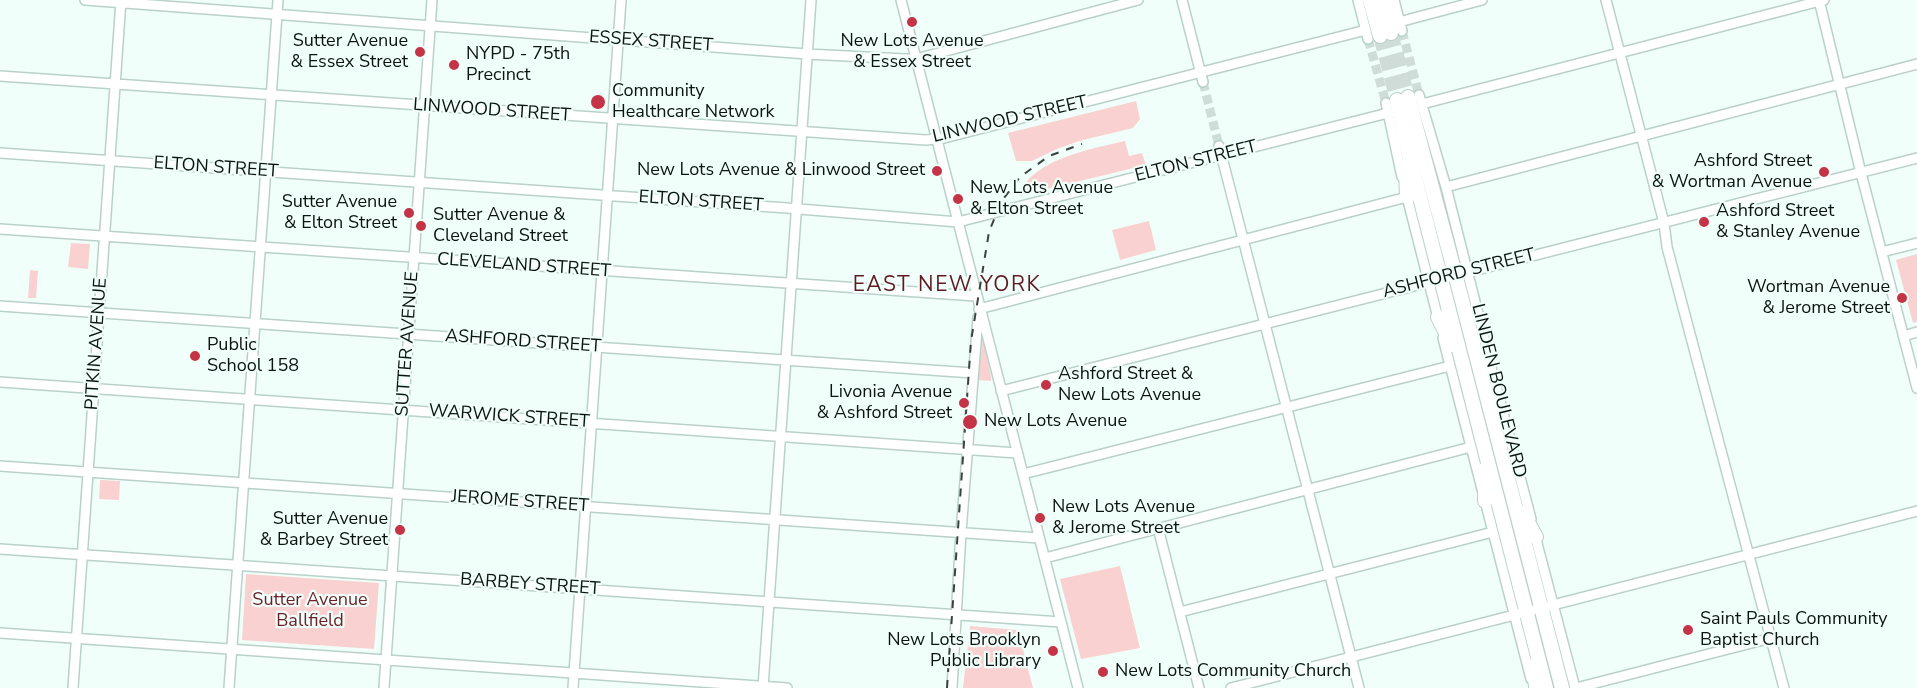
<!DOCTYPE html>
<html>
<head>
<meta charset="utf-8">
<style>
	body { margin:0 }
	canvas { display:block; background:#f1fffa }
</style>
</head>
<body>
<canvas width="1917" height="688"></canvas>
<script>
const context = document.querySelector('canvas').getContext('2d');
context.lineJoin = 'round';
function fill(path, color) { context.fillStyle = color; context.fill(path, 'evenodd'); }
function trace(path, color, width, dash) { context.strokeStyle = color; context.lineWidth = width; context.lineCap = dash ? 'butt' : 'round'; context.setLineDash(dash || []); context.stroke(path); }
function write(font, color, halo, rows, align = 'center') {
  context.font = font + ' "Nunito Sans",sans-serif'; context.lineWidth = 4.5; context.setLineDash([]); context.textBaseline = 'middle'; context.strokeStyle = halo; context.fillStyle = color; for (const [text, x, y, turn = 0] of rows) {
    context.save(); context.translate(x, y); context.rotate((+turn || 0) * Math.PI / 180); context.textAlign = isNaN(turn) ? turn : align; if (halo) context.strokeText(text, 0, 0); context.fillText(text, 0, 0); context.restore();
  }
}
fill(new Path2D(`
	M1136 101 1140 119 1133 128 1079 141 1057 149 1032 161H1016L1008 133Z
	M1125 141 1129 156 1142 153 1146 165 1018 196C1032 159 1091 149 1125 141Z
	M1149 221 1156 250 1120 260 1112 230Z
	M71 243 90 244 88 269 68 267Z
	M1917 254V322L1913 323 1896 260Z
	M30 270 38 271 36 298H28Z
	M983 337 991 377V381L978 380Z
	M100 480 120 481 119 500 99 499Z
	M1120 566 1140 648 1081 659 1060 579Z
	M246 574 379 583 374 649 242 640Z
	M970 626 1018 630 1033 688H963Z`), '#f9d1d0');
trace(new Path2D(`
	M1402 31 1419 95
	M1368 39 1386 103
	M1203 82 1219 146`), '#cfdcd7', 9, [9, 4.5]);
trace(new Path2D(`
	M1391 33 1408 97
	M1380 36 1397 100`), '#cfdcd7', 14, [14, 7]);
const minor = new Path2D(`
	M85 0 807 54 905 59H916L1138 0
	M901 0 1078 688
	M1182 0 1203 82
	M1358 0 1368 39
	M1394 0 1402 31
	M1606 0 1664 223 1667 247 1784 688
	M1819 0 1861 173 1917 388
	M1399 22 1482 0
	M0 76 926 140 944 138 1366 30
	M1419 95 1446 187 1488 353
	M1386 103 1402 177
	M1422 104 1824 0
	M1219 146 1359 688
	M0 153 787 208 958 222 1388 113
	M1446 187 1917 64
	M1406 193 1439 322
	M0 229 976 296
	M1882 252 1917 243
	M0 306 973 373
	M979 309 1407 197
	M1904 336 1917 332
	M1443 338 1531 679
	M1491 367 1531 519
	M0 382 1017 453
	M1001 391 1917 158
	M0 466 1039 538
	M1023 474 1450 366
	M1158 528 1199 688
	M1534 532 1575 688
	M0 549 1061 622
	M1045 558 1471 447
	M1180 612 1493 532
	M0 633 787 688
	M73 688 121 0
	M229 688 278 0
	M384 688 432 0
	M573 688 621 0
	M763 688 811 0
	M952 688 961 532 978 317
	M1231 688 1917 511
	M1576 688 1771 638`);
const highway = new Path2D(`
	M1370 0 1380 36
	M1383 0 1391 33
	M1408 97 1458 285 1562 688
	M1397 100 1406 143 1546 688
	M1406 166 1407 197
	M1438 317 1452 345
	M1487 349 1488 375
	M1485 469V501
	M1523 513 1536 537
	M1535 665 1536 688`);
trace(minor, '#b9d1c8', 12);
trace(highway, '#b9d1c8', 16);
trace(minor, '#fff', 9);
trace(highway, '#fff', 14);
trace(new Path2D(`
	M947 688 971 341 989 232 1001 202 1020 177 1049 156 1082 144`), '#3a4340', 2, [8, 8]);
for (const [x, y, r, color] of [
	[912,22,6,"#c43346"],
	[420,52,6,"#c43346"],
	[454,65,6,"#c43346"],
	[598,102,8,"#c43346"],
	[937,171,6,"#c43346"],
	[1824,172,6,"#c43346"],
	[958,199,6,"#c43346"],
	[409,213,6,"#c43346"],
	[1704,222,6,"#c43346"],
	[421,226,6,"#c43346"],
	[1902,298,6,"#c43346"],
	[195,356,6,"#c43346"],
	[1046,385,6,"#c43346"],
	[964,403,6,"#c43346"],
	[970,422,8,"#c43346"],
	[1040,518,6,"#c43346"],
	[400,530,6,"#c43346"],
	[1688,630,6,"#c43346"],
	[1053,651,6,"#c43346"],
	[1103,672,6,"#c43346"]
]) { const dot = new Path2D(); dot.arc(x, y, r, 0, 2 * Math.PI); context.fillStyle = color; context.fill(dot); trace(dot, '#f1fffa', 2); }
write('18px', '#0c1411', '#f1fffa', [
	["Sutter Avenue",408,42,"right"],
	["& Essex Street",408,63,"right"],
	["New Lots Avenue",912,42,"center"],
	["& Essex Street",912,63,"center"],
	["NYPD - 75th",466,55],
	["Precinct",466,76],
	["Community",612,92],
	["Healthcare Network",612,113],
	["Ashford Street",1812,162,"right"],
	["& Wortman Avenue",1812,183,"right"],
	["New Lots Avenue & Linwood Street",925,171,"right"],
	["New Lots Avenue",970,189],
	["& Elton Street",970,210],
	["Sutter Avenue",397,203,"right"],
	["& Elton Street",397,224,"right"],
	["Ashford Street",1716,212],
	["& Stanley Avenue",1716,233],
	["Sutter Avenue &",433,216],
	["Cleveland Street",433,237],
	["Wortman Avenue",1890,288,"right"],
	["& Jerome Street",1890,309,"right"],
	["Public",207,346],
	["School 158",207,367],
	["Ashford Street &",1058,375],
	["New Lots Avenue",1058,396],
	["Livonia Avenue",952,393,"right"],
	["& Ashford Street",952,414,"right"],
	["New Lots Avenue",984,422],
	["New Lots Avenue",1052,508],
	["& Jerome Street",1052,529],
	["Sutter Avenue",388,520,"right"],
	["& Barbey Street",388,541,"right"],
	["Saint Pauls Community",1700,620],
	["Baptist Church",1700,641],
	["New Lots Brooklyn",1041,641,"right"],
	["Public Library",1041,662,"right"],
	["New Lots Community Church",1115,672]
], 'left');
write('18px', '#0c1411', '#f1fffa', [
	["ESSEX STREET",651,42,4],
	["LINWOOD STREET",492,111,4],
	["LINWOOD STREET",1010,120,-13],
	["ELTON STREET",1196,162,-14],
	["ELTON STREET",216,168,4],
	["ELTON STREET",701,202,4],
	["CLEVELAND STREET",524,266,4],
	["ASHFORD STREET",1459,274,-14],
	["ASHFORD STREET",523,342,4],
	["PITKIN AVENUE",97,344,-86],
	["SUTTER AVENUE",408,344,-86],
	["LINDEN BOULEVARD",1498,391,76],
	["WARWICK STREET",509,417,4],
	["JEROME STREET",520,502,4],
	["BARBEY STREET",530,585,4]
]);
write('18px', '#6c1f27', '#f1fffa', [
	["Sutter Avenue",310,601],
	["Ballfield",310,622]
]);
context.letterSpacing = '1.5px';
write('21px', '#601a22', '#f1fffa', [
	["EAST NEW YORK",947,286]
]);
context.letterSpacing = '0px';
</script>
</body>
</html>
